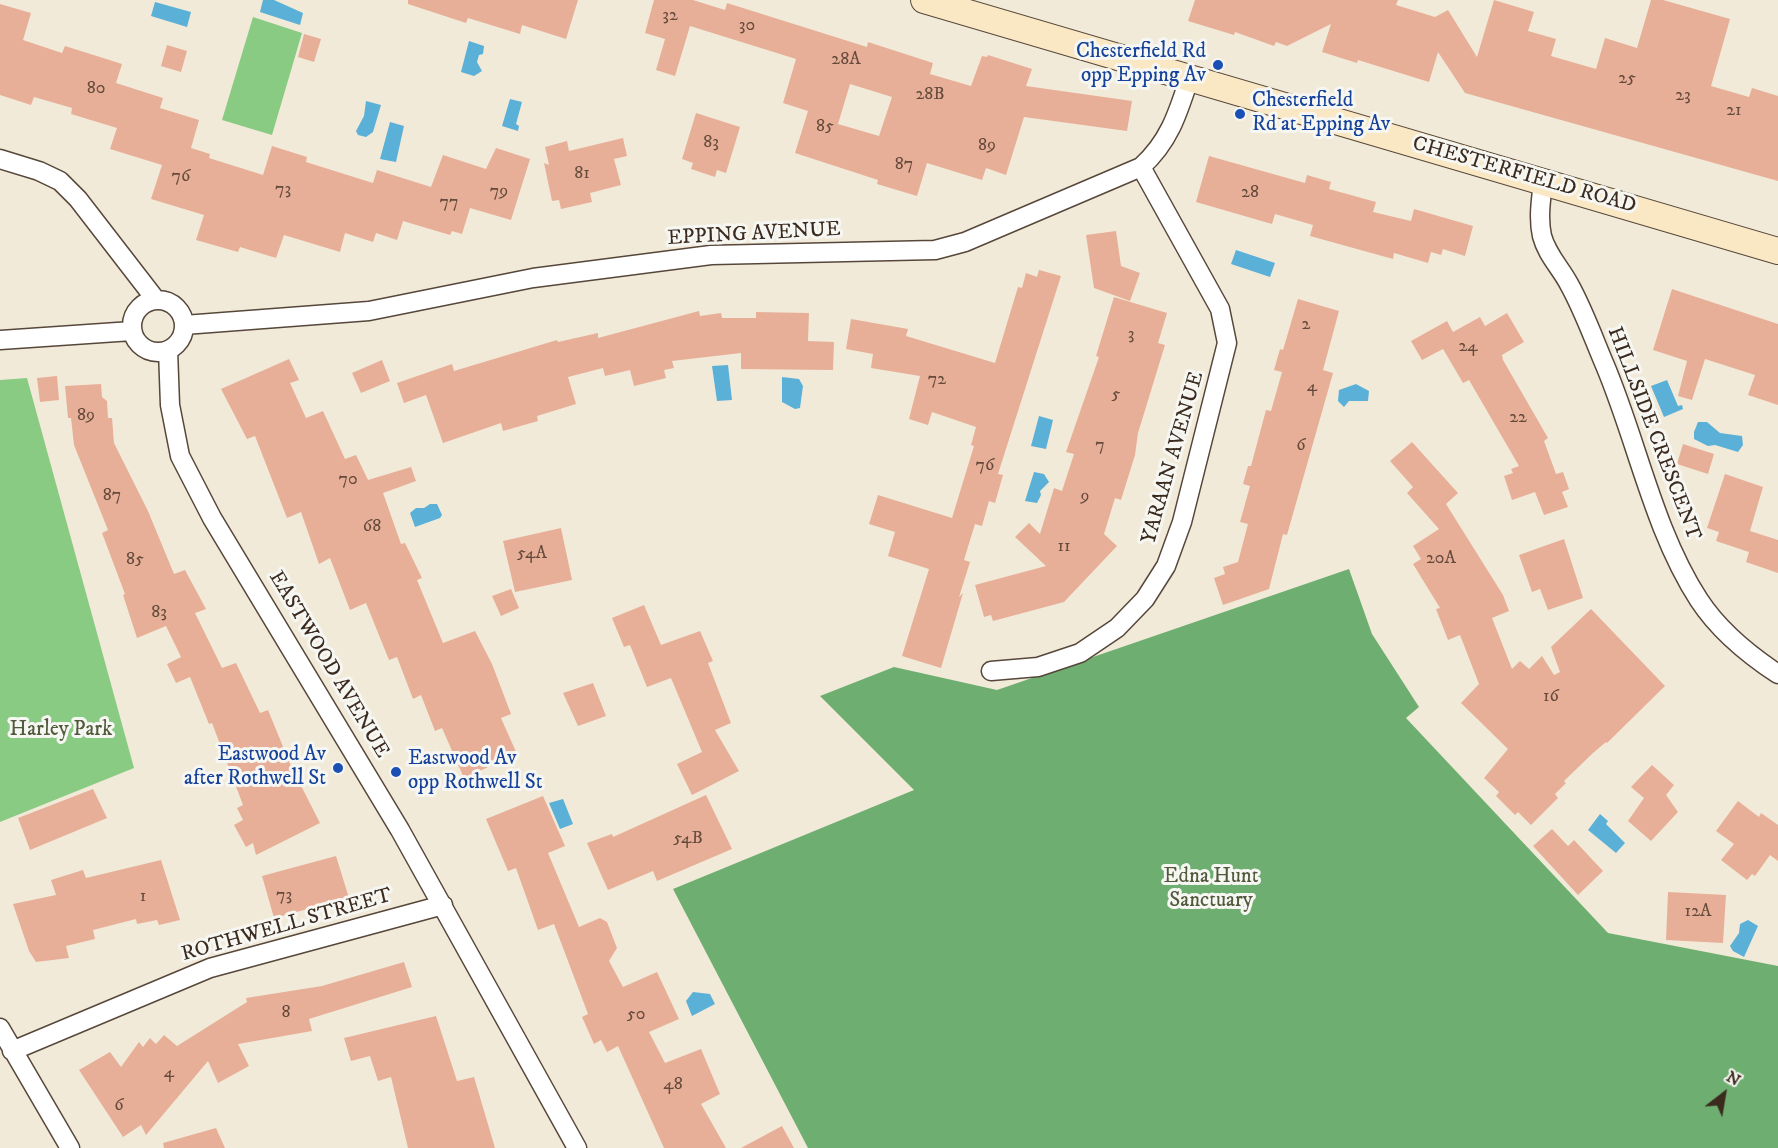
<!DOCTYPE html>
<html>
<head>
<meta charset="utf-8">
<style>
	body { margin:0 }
	#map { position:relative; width:1778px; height:1148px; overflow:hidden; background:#f2ead8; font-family:"IM FELL DW Pica",serif }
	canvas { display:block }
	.north { position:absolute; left:1694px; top:1064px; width:60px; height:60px; -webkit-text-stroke:4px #f6f6f2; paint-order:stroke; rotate:31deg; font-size:16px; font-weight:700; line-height:24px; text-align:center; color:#3b2a1e }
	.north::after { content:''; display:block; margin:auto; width:21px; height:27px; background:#3b2a1e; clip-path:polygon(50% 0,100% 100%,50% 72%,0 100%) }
</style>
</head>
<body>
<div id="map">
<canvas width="1778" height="1148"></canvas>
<div class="north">N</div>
</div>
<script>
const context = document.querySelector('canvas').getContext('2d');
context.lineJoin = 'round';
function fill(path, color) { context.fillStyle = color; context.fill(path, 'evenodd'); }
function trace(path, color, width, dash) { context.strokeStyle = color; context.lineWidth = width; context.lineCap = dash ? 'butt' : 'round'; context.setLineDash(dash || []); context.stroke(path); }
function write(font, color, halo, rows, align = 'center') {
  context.font = font + ' "IM FELL DW Pica",serif'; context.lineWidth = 6; context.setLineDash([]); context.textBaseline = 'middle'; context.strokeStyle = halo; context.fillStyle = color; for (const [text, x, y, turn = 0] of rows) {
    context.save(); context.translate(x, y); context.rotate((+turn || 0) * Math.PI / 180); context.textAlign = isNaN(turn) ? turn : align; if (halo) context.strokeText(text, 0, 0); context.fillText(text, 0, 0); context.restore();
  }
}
fill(new Path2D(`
	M253 17 302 33 272 135 222 120Z
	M27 378 134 768 0 822V380Z`), '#89cb83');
fill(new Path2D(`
	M1349 569 1372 634 1419 707 1406 718 1608 933 1778 966V1148H808L673 889 914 790 820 696 894 667 997 690Z`), '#6eaf71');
fill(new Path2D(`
	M263 0H274L303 13 300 25 260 12Z
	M155 2 191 12 187 27 151 16Z
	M469 41 484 46 483 54 479 55 477 62 482 71 474 76 461 72Z
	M510 99 522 102 516 124 519 126 518 131 502 126Z
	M366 101 381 105 373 132 366 137 358 135 356 131 364 116Z
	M390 122 404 126 396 162 380 159Z
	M1236 250 1275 263 1270 277 1231 264Z
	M728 365 732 400 717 401 712 366Z
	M782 377 799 379 803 386 800 408 795 409 782 402Z
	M1667 380 1678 406 1682 405 1683 409 1664 417 1651 386Z
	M1356 384 1369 391 1368 401H1349L1344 407 1338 401 1339 390Z
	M1039 416 1053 420 1046 449 1031 446Z
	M1698 422H1707L1720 433 1742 436 1743 445 1738 452 1715 445 1708 446 1694 439V432Z
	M1034 472 1044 474 1049 482 1040 491 1041 495 1037 503 1025 501Z
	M430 504H437L442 515 440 518 415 527 410 513 416 508H424Z
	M563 799 573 824 560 829 549 803Z
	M1600 814 1608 821 1606 824 1625 843 1616 853 1588 830Z
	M1748 920 1758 926 1744 957 1733 951 1730 946 1739 933 1740 924Z
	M693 992 710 994 715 1004 692 1016 686 1001Z`), '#5bb0d7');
fill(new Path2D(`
	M408 0H578L566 39 522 25 520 34 468 18 466 23 408 4Z
	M654 0H693L725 10 727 3 867 47 868 42 933 63 930 74 971 86 982 56 987 57 988 55 1032 69 1026 86 1132 101 1127 131 1024 117 1006 175 986 168 982 180 927 163 917 196 877 184 878 180 795 153 808 111 783 103 796 59 690 26 675 76 656 70 665 39 645 33ZM850 84 892 97 879 136 838 124Z
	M1195 0H1398L1396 5 1435 17 1448 10 1477 57 1494 0 1534 12 1528 31 1556 39 1551 56 1596 69 1605 38 1637 48 1651 0H1663L1730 19 1711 86 1749 97 1752 88 1778 96V181L1465 93 1438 52 1429 82 1358 60 1357 63 1322 52 1331 24 1287 46 1276 42 1274 46 1235 32 1234 35 1188 21Z
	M0 4 31 13 23 40 62 53 65 46 122 64 116 83 163 98 160 108 199 120 191 148 210 154 209 158 263 175 272 146 307 157 306 162 373 183 377 170 431 187 443 155 486 169 496 148 530 159 511 220 470 208 462 234 452 231 450 235 403 221 397 240 376 233 373 242 345 233 340 252 284 235 276 258 240 247 238 252 196 240 204 215 151 199 162 165 110 149 117 128 71 114 72 108 34 97 31 105 0 95Z
	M304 34 321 39 314 62 298 57Z
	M167 45 187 51 181 72 161 66Z
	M696 113 740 127 726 173 717 170 715 177 691 169 693 163 682 159Z
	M623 138 627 156 614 159 621 185 590 193 592 202 561 209 559 200 552 201 544 163 549 165 545 147 567 141 569 151Z
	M1209 156 1305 183 1307 175 1331 182 1329 189 1376 202 1373 212 1411 221 1414 209 1473 226 1465 256 1443 249 1441 255 1431 252 1428 263 1394 253 1393 259 1310 236 1313 225 1275 214 1272 224 1196 202Z
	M1116 231 1121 266 1140 273 1130 301 1094 288 1086 235Z
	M1039 270 1061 276 998 474 1003 475 995 503 989 501 982 526 975 524 964 560 970 562 959 597 963 593 941 668 902 656 929 569 888 556 895 532 869 524 878 495 952 518 974 446 971 445 976 427 932 412 928 425 909 419 920 376 871 368 873 354 846 349 851 319 908 329 906 336 995 363 1018 287 1022 288 1026 273 1037 277Z
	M1672 289 1778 324V405L1748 395 1755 375 1705 359 1692 400 1678 396 1687 361 1653 350Z
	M1114 297 1167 313 1158 343 1165 345 1138 433 1135 455 1121 500 1115 498 1104 534 1117 546 1064 602 993 621 991 615 984 617 975 585 1046 566 1015 537 1029 523 1040 534 1054 488 1062 491 1074 454 1066 452 1099 357 1096 356Z
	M1298 299 1339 311 1323 370 1333 373 1287 535 1283 534 1269 589 1223 605 1214 578 1225 574 1223 567 1238 562 1248 524 1240 522 1250 486 1243 484 1248 466H1251L1266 410 1271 411 1282 372 1274 370 1280 349 1283 350Z
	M699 311 700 316 721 313 722 318H756V312L809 313 808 341 834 342 833 370 741 369V353L672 361 674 368 664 370 666 378 634 386 630 370 605 376 603 368 568 377 576 404 537 416 538 421 503 431 501 423 443 443 426 395 404 403 397 383 452 364 454 371 557 340 558 342 598 333V338Z
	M1507 313 1524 342 1502 355 1503 360 1548 438 1544 441 1556 474 1563 472 1569 489 1562 492 1568 507 1544 515 1535 492 1512 500 1504 476 1513 473 1511 469 1519 466 1469 380 1463 383 1443 349 1422 360 1411 341 1447 321 1453 332 1480 317 1485 326Z
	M289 359 299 380 290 383 306 418 323 411 345 459 356 455 368 480 411 467 416 481 383 493 401 544 405 543 422 578 417 580 443 643 475 631 492 664 511 714 501 718 517 754 464 778 442 728 435 731 421 695 413 699 397 657 389 660 366 603 350 610 330 558 319 564 301 512 287 518 255 436 247 439 221 389Z
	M382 360 390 381 361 393 352 373Z
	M57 376 59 400 40 402 37 378Z
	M101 384 102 397 107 401 108 418H112L114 443 148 511 174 574 185 570 206 609 195 613 222 668 236 663 260 713 268 710 291 766 320 823 256 855 253 843 246 847 234 825 243 820 237 808 243 805 212 723 209 724 190 677 176 683 167 664 181 657 166 626 137 638 123 595 125 594 102 533 108 530 74 445 71 418H68L65 386Z
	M1412 442 1458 493 1446 504 1503 595 1509 611 1492 618 1512 669 1520 661 1529 669 1542 656 1554 675 1560 672 1551 647 1591 609 1665 686 1607 743 1606 742 1593 753 1564 781 1566 783 1555 794 1558 798 1531 825 1518 812 1515 815 1496 796 1499 792 1484 778 1508 749 1461 703 1479 684 1460 635 1448 640 1436 609 1440 608 1413 564 1421 559 1413 546 1439 529 1407 493 1413 487 1390 461Z
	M1683 444 1714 454 1708 474 1677 464Z
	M1725 474 1763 487 1750 531 1778 540V573L1746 562 1749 552 1716 541 1719 532 1707 528Z
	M561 528 572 580 515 592 503 541Z
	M1564 539 1583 598 1548 610 1540 589 1532 592 1519 555Z
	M511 589 519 608 501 616 492 596Z
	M644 605 661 645 700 631 713 661 708 663 731 723 715 730 739 771 692 795 677 764 702 752 671 678 647 687 630 645 624 647 612 618Z
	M593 683 606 716 578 726 563 693Z
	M1652 765 1674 785 1666 795 1678 812 1651 841 1628 821 1644 798 1631 787Z
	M93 789 107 818 30 850 18 818Z
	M706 795 732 849 657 881 653 871 608 890 587 843 612 834 613 837Z
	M543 796 565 846 548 853 579 927 600 918 607 922 617 948 609 961 623 987 657 972 679 1019 649 1032 665 1063 701 1049 720 1094 701 1104 726 1148H664L618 1046 607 1052 601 1040 594 1044 582 1017 588 1014 554 924 538 930 516 868 508 871 486 819Z
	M1738 801 1759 817 1761 813 1778 825V861L1770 855 1755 876 1752 874 1747 880 1721 860 1734 844 1716 831Z
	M1552 829 1568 846 1574 840 1603 871 1578 895 1533 846Z
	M336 856 349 898 274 918 262 876Z
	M161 860 180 920 159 925 157 920 137 924 136 919 93 930 95 939 66 946 69 958 36 962 29 951 13 904 56 895 51 880 83 870 86 878Z
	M1668 892 1726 895 1723 943 1666 940Z
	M404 962 412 987 309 1019 312 1031 238 1044 249 1066 218 1083 208 1061 146 1135 141 1125 123 1137 79 1070 110 1052 121 1067 139 1042 143 1047 150 1038 156 1044 164 1035 177 1046 247 1002 246 998 322 986Z
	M436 1016 457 1081 474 1077 495 1148H408L391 1077 378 1081 370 1056 351 1061 344 1038Z
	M782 1126 794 1148H741Z
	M216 1128 225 1148H164L163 1143Z`), '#e7af98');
const street = new Path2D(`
	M0 159 39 171 60 181 78 199 156 300
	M1543 182C1541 200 1538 218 1542 236 1547 255 1560 267 1569 284 1583 309 1593 337 1604 363 1637 440 1653 529 1699 600 1718 629 1749 655 1778 674
	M132 326a26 26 0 1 1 52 0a26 26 0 1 1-52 0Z
	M184 325 369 311 533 278 711 255 935 250 965 242 1141 167C1169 142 1178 113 1189 79
	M0 340 132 331
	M168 350 170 405 180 456 212 518 400 830 577 1148
	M991 671 1038 667 1080 653 1117 628 1145 599 1166 566 1182 522 1227 343 1220 309 1141 167
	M0 1028 70 1148
	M12 1051 210 968 443 905`);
const secondary = new Path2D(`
	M924 0 1778 251`);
trace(street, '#56473a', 21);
trace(secondary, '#56473a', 28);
trace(street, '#fff', 18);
trace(secondary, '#fae7c3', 26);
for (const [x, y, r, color] of [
	[1218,65,6,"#1a4fb4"],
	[1240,114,6,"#1a4fb4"],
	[338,768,6,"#1a4fb4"],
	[396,772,6,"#1a4fb4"]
]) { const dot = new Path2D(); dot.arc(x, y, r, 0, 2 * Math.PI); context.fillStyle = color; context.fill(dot); trace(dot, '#f6f6f2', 2); }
write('18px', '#664b3c', null, [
	["32",670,16],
	["30",747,26],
	["28A",846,60],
	["25",1627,79],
	["80",96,89],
	["28B",930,95],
	["23",1683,96],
	["21",1734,111],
	["85",825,127],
	["83",711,143],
	["89",987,146],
	["87",904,165],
	["81",582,174],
	["76",181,177],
	["73",283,190],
	["79",499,192],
	["28",1250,193],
	["77",449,203],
	["2",1306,325],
	["3",1131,335],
	["24",1468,347],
	["72",937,380],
	["4",1312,387],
	["5",1116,395],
	["89",86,416],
	["22",1518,418],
	["7",1100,446],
	["6",1301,446],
	["76",985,466],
	["70",348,480],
	["87",112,496],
	["9",1085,497],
	["68",372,527],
	["11",1064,547],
	["54A",532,554],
	["20A",1441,559],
	["85",135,560],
	["83",159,613],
	["16",1551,697],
	["54B",688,839],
	["73",284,896],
	["1",143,897],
	["12A",1698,912],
	["8",286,1013],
	["50",636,1015],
	["4",169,1073],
	["48",673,1085],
	["6",119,1106]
]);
write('21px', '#164399', '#f6f6f2', [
	["Chesterfield Rd",1206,53],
	["opp Epping Av",1206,77],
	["Chesterfield",1252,102,"left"],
	["Rd at Epping Av",1252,126,"left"],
	["Eastwood Av",326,756],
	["after Rothwell St",326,780],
	["Eastwood Av",408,760,"left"],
	["opp Rothwell St",408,784,"left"]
], 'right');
write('21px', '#3b2a1e', '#f6f6f2', [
	["CHESTERFIELD ROAD",1524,176,16],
	["EPPING AVENUE",754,235,-3],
	["HILLSIDE CRESCENT",1653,434,69],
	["YARAAN AVENUE",1174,458,-74],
	["EASTWOOD AVENUE",328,665,59],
	["ROTHWELL STREET",287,926,-16]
]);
write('21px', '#525a3c', '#f6f6f2', [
	["Harley Park",61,731],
	["Edna Hunt",1211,878],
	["Sanctuary",1211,902]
]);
</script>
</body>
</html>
